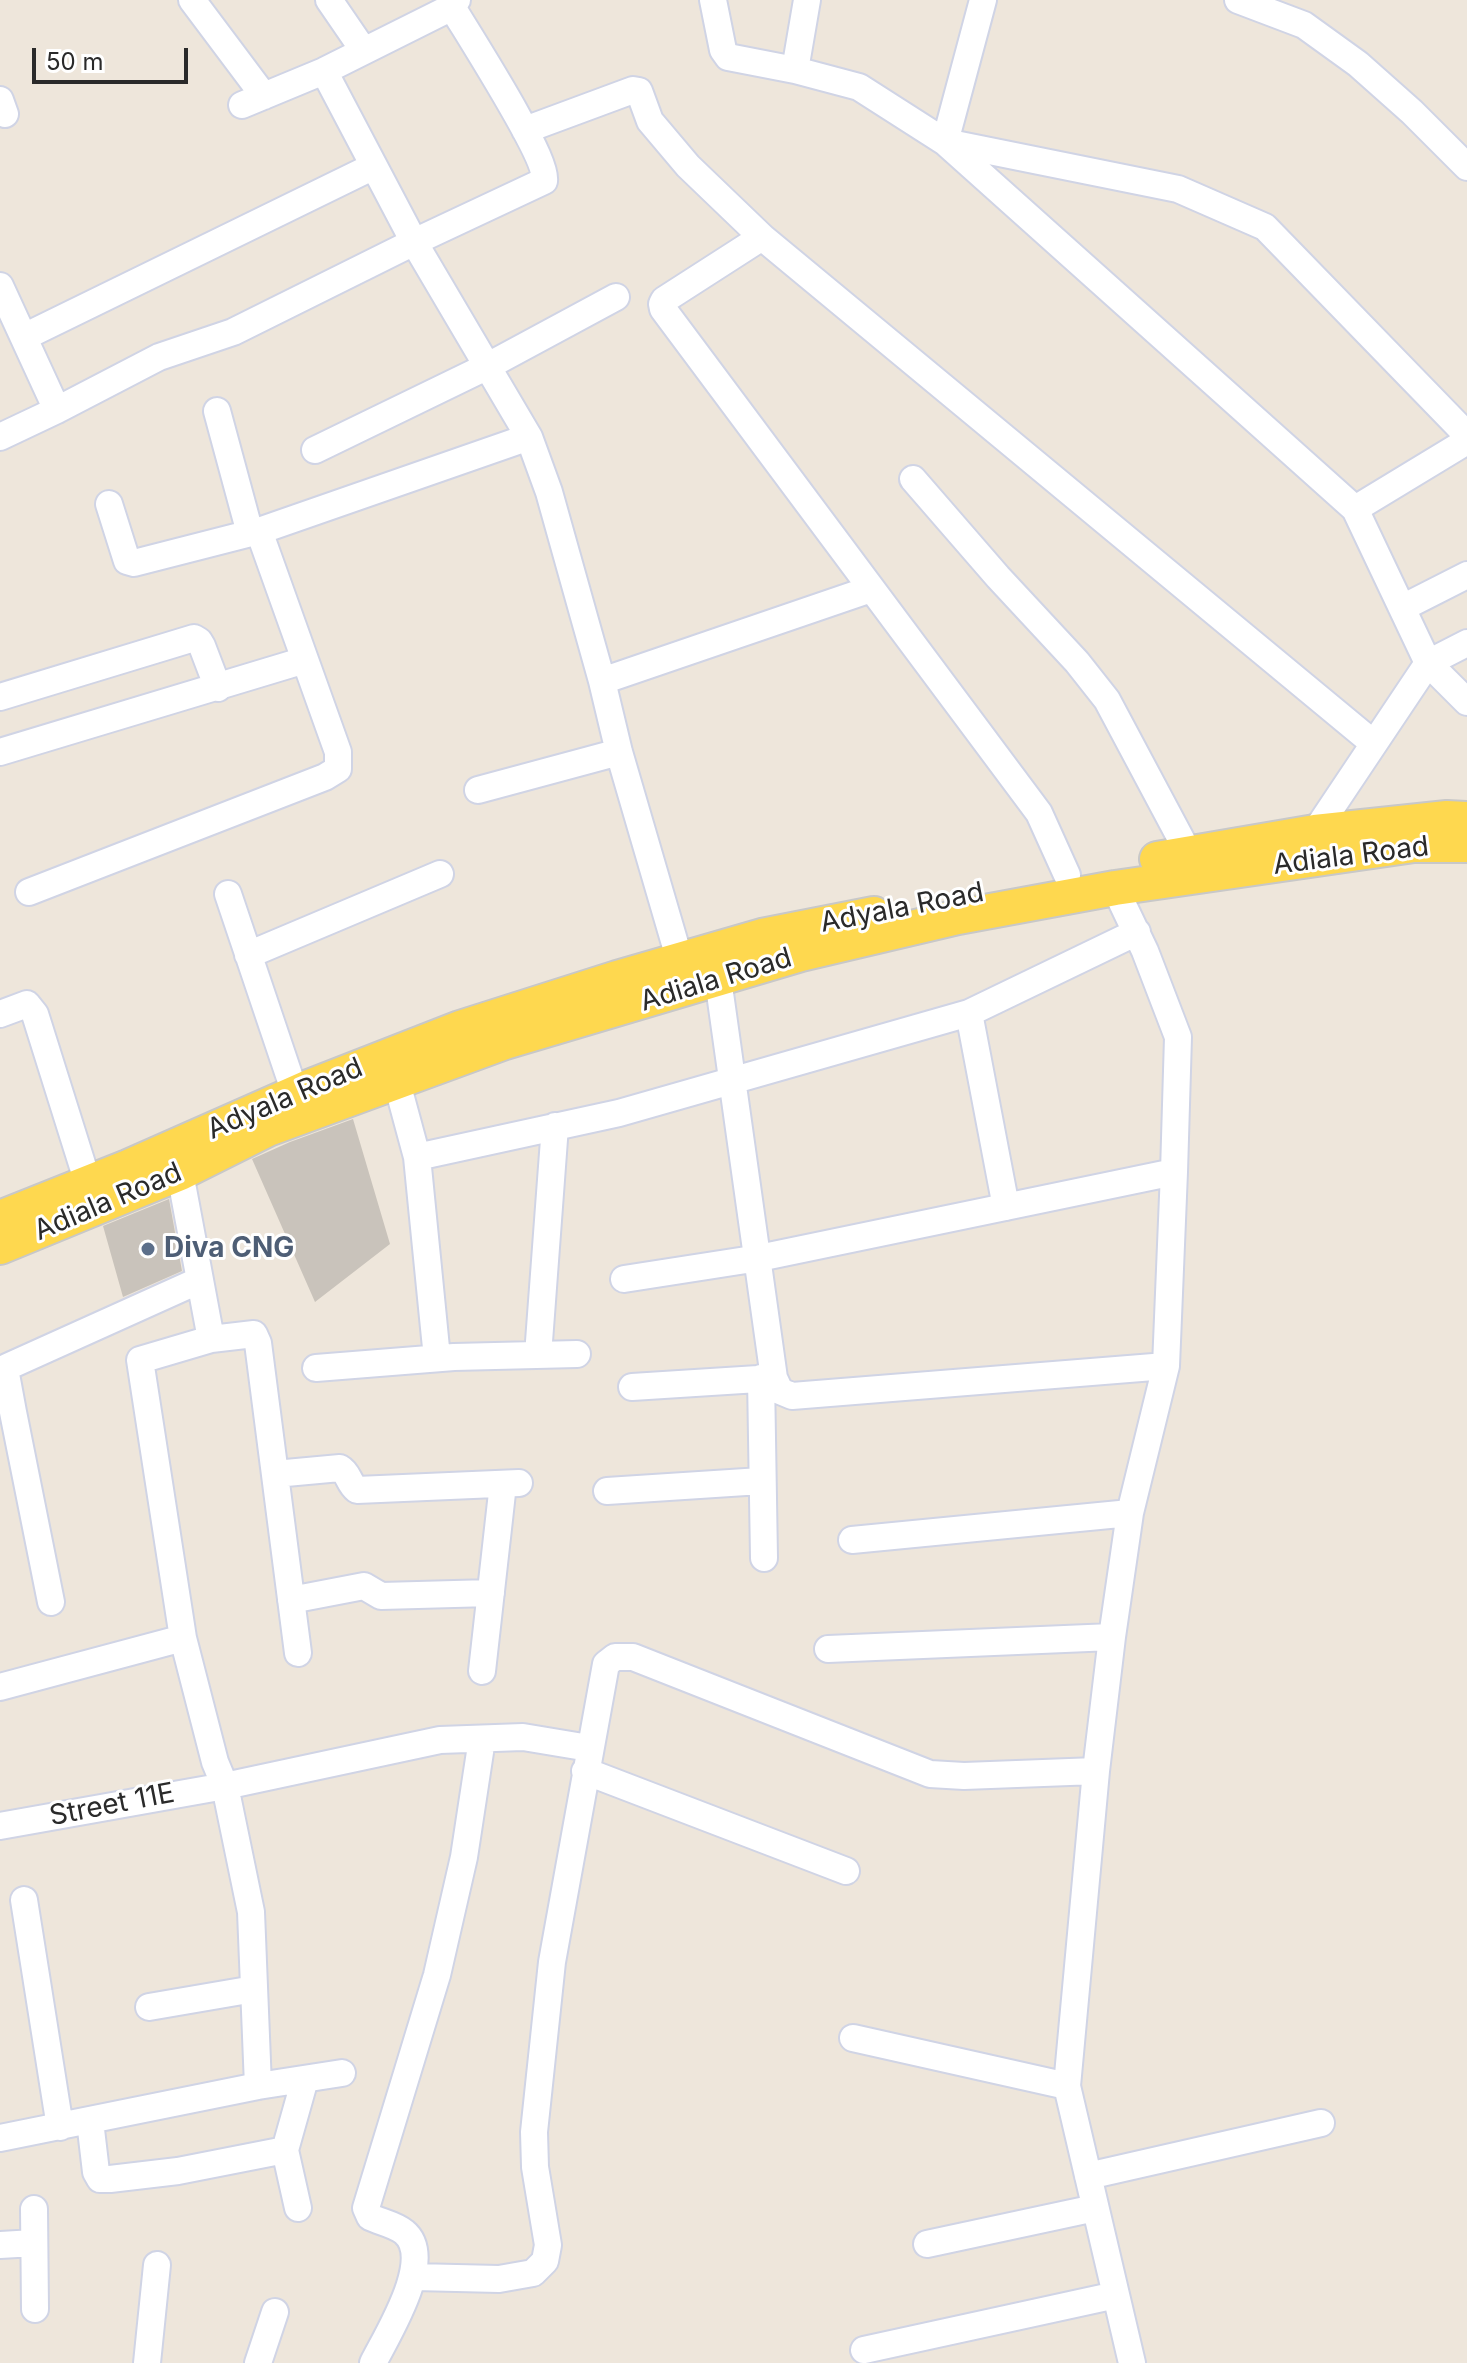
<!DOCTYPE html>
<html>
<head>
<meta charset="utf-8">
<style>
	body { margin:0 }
	#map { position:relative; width:1467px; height:2363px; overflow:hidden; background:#eee6db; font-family:Inter,sans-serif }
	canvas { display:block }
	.scale { position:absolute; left:32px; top:48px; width:156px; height:36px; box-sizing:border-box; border:4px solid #2a2a2a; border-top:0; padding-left:10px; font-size:24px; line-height:28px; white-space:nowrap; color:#2a2a2a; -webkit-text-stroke:6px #fff; paint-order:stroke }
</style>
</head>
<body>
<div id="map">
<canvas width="1467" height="2363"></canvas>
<div class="scale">50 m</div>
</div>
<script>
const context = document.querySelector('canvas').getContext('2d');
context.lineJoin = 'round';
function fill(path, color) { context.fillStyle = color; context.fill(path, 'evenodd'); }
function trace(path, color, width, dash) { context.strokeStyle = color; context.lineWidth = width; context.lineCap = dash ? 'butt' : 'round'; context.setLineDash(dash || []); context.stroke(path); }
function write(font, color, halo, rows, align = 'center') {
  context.font = font + ' Inter,sans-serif'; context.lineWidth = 6; context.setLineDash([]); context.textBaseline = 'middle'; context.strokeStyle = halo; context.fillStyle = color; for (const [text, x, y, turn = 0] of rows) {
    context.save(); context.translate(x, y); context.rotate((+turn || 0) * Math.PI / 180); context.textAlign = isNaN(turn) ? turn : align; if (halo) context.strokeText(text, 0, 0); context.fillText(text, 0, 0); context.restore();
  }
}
fill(new Path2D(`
	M353 1119 390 1244 315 1302 252 1159 290 1142Z
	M169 1199 182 1271 123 1297 103 1226Z`), '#c9c3bb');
const minor = new Path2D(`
	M192 0 264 96
	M329 0 364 51
	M713 0 723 50 728 57 795 70 859 87 945 142 1355 509
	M1238 0 1304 25 1358 64 1412 112 1467 167
	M795 70 807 0
	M324 71 414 242 529 437 549 492 602 681 619 752 680 961
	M0 100 5 114
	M242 105 324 71 452 7 457 0
	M525 130 633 90 639 91 650 121 688 166 762 237 1373 743
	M945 142 1178 189 1265 227 1467 435
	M945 142 983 0
	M762 237 664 300 662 304 663 309 1039 813 1067 875
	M0 286 57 410
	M24 337 374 166
	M217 411 250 533
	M0 437 57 410 159 357 233 332 414 242 544 181C549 159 468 34 452 7
	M1467 441 1355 509 1428 663 1467 702
	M315 450 488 366 616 297
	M913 479 998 577 1077 662 1107 700 1189 854
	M109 504 127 561 134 563 259 531 529 437
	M1402 608 1467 575
	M602 681 871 589
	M0 697 194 638 199 641 202 646 218 688
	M0 752 305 660
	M478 790 619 752
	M1315 832 1428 663 1467 643
	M1115 888 1145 951 1178 1037 1174 1172 1166 1366 1130 1513 1112 1637 1096 1771 1067 2086 1132 2363
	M29 892 325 777 338 769V752L259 531
	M228 894 295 1093
	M248 955 440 874
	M718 979 774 1378 780 1391 792 1396 1166 1366
	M969 1013 1006 1207
	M0 1014 27 1004 35 1014 88 1183
	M397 1083 417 1157 437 1358
	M417 1157 619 1113 969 1013 1137 932
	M180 1173 211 1339
	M624 1279 759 1258 1174 1172
	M538 1355 555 1126
	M316 1368 454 1357 577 1354
	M761 1378 764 1558
	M632 1387 774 1378
	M275 1474 340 1468C349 1473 348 1483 357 1490L519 1483
	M607 1491 761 1481
	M852 1540 1130 1513
	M291 1600 364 1586 381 1596 491 1593
	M51 1602 13 1412 6 1374 7 1367 200 1280
	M828 1649 1112 1637
	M482 1671 503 1484
	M0 1687 183 1638
	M585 1771 846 1871
	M0 1826 225 1786 440 1740 523 1737 589 1748
	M24 1900 60 2127
	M149 2007 254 1989
	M853 2038 1067 2086
	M258 2086 251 1912 225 1786 215 1762 183 1638 140 1360 211 1339 254 1334 258 1343 298 1653
	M90 2121 96 2172 100 2179H110L178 2171 285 2150
	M0 2138 258 2086 342 2073
	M1088 2176 1321 2123
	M298 2208 285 2150 305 2079
	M34 2209 35 2309
	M927 2244 1095 2208
	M0 2245 34 2243
	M414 2277 499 2279 533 2273 545 2261 548 2245 535 2167 534 2132 552 1962 606 1664 615 1657H633L930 1774 964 1776 1096 1771
	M864 2350 1116 2295
	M147 2363 157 2265
	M258 2363 275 2312
	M373 2363C387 2335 436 2258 404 2232 396 2225 381 2222 370 2217L366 2208 437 1975 464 1857 482 1739`);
const major = new Path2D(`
	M1157 859 1315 832 1447 818 1467 819
	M0 1218 128 1167 309 1087 460 1028 617 978 762 936 874 914
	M0 1247 180 1173 268 1129 505 1042 801 954 958 917 1115 888 1414 845H1467`);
trace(minor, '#d0d4e5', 30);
trace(major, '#c8c8c8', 38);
trace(minor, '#fff', 26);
trace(major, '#fed84f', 34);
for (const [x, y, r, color] of [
	[148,1249,8,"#5c6f8a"]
]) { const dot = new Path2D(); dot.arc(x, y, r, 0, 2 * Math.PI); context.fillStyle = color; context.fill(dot); trace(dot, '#fff', 3); }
write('28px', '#2a2a2a', '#fff', [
	["Adiala Road",1351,856,-7],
	["Adyala Road",902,908,-11],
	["Adiala Road",716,980,-17],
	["Adyala Road",285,1099,-23],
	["Adiala Road",108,1202,-23],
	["Street 11E",112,1805,-11]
]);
write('bold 28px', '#4e5e75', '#fff', [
	["Diva CNG",164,1249]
], 'left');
</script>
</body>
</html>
